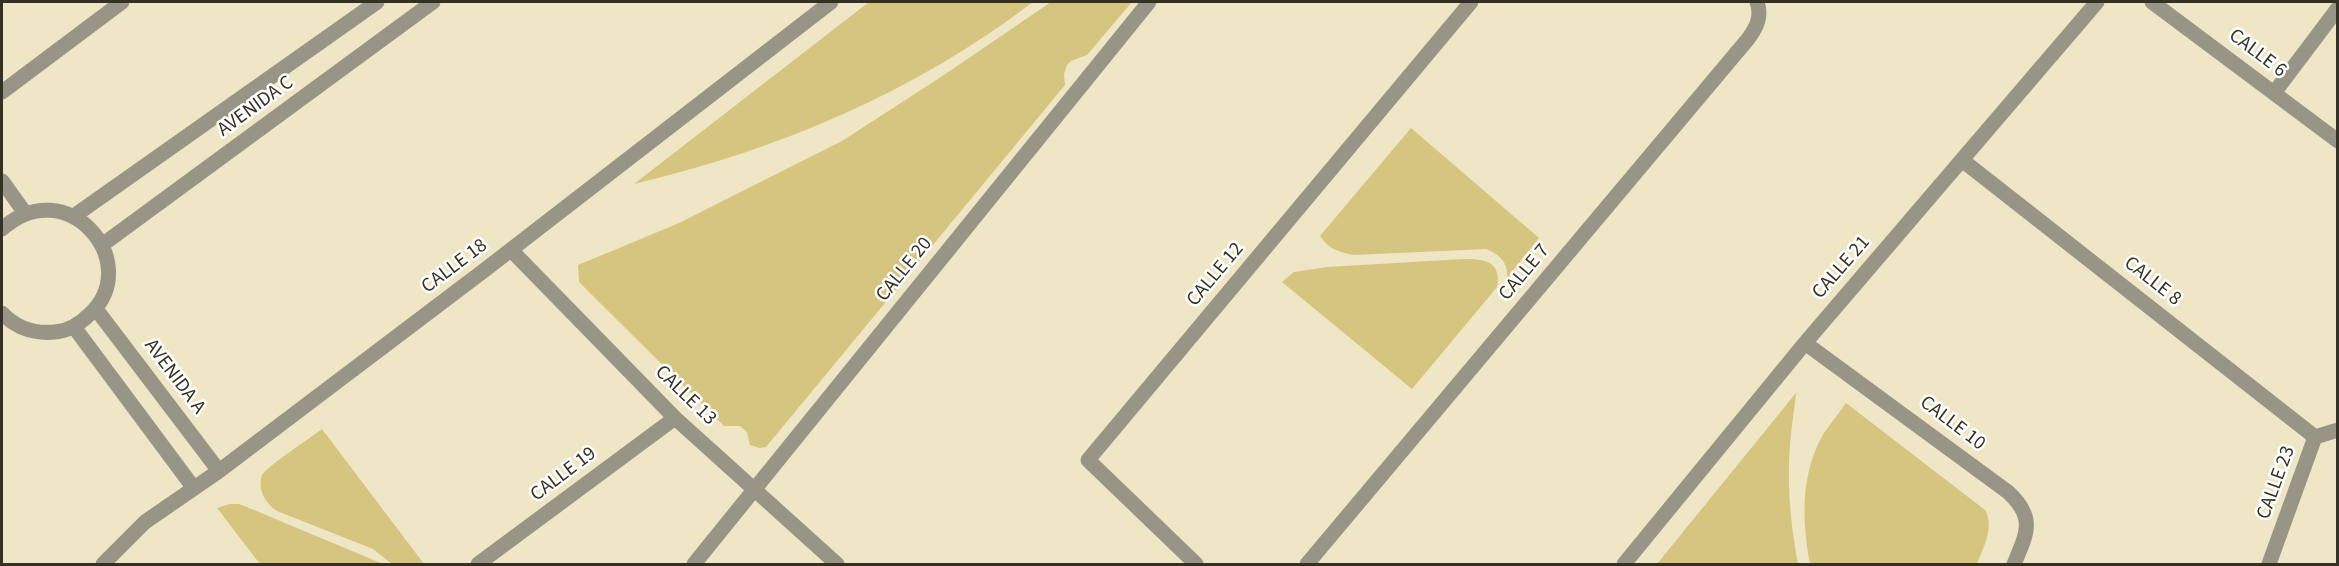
<!DOCTYPE html>
<html>
<head>
<meta charset="utf-8">
<style>
	body { margin:0 }
	#map { position:relative; width:2339px; height:566px; overflow:hidden; background:#eee6c4; font-family:"Source Sans 3",sans-serif }
	canvas { display:block }
	.frame { position:absolute; inset:0; border:3px solid #343124; pointer-events:none }
</style>
</head>
<body>
<div id="map">
<canvas width="2339" height="566"></canvas>
<div class="frame"></div>
</div>
<script>
const context = document.querySelector('canvas').getContext('2d');
context.lineJoin = 'round';
function fill(path, color) { context.fillStyle = color; context.fill(path, 'evenodd'); }
function trace(path, color, width, dash) { context.strokeStyle = color; context.lineWidth = width; context.lineCap = dash ? 'butt' : 'round'; context.setLineDash(dash || []); context.stroke(path); }
function write(font, color, halo, rows, align = 'center') {
  context.font = font + ' "Source Sans 3",sans-serif'; context.lineWidth = 5; context.setLineDash([]); context.textBaseline = 'middle'; context.strokeStyle = halo; context.fillStyle = color; for (const [text, x, y, turn = 0] of rows) {
    context.save(); context.translate(x, y); context.rotate((+turn || 0) * Math.PI / 180); context.textAlign = isNaN(turn) ? turn : align; if (halo) context.strokeText(text, 0, 0); context.fillText(text, 0, 0); context.restore();
  }
}
fill(new Path2D(`
	M869 2H1033C915 92 778 150 634 184Z
	M1051 2H1132L1087 55 1071 61 1067 65 1064 74 1065 85 766 447 760 448 750 445 747 432 740 426H724L579 282 578 265 677 224 842 141 944 75Z
	M1411 128 1539 238 1507 278C1509 263 1499 254 1486 249L1353 255C1338 252 1329 249 1320 236Z
	M1464 259C1484 259 1502 261 1497 287L1412 389 1282 282 1294 272 1327 267Z
	M1796 393C1795 407 1792 420 1791 434 1786 478 1790 522 1798 564H1657Z
	M1846 403 1985 510C1995 527 1983 548 1977 564H1810C1802 520 1800 474 1824 433 1831 423 1839 413 1846 403Z
	M322 429 424 564H392L373 549 277 511C266 504 257 489 262 475 266 467 313 436 322 429Z
	M230 504H239L254 510 383 564H260L217 508Z`), '#d5c57e');
trace(new Path2D(`
	M2152 2 2338 141
	M2 92 122 2
	M2274 93 2338 8
	M1962 160 2315 437
	M2 181 25 213
	M74 216 377 2
	M2 229C66 171 144 261 91 313 81 323 69 331 55 332 34 334 16 328 2 313
	M102 245 433 2
	M511 250 675 418 837 564
	M96 309 219 471
	M74 327 193 487
	M1805 343 2008 492C2036 518 2027 533 2014 564
	M103 564 145 522 219 471 486 269 831 2
	M478 564 675 418
	M694 564 1149 2
	M1196 564 1088 460 1471 2
	M1307 564 1748 39C1757 27 1762 16 1757 2
	M1624 564 1805 343 2097 2
	M2269 564 2315 437 2338 430`), '#989586', 15);
write('20px', '#343124', '#fff', [
	["CALLE 6",2257,54,37],
	["AVENIDA C",256,107,-36],
	["CALLE 18",455,267,-37],
	["CALLE 21",1842,268,-49],
	["CALLE 20",905,270,-51],
	["CALLE 7",1525,273,-50],
	["CALLE 12",1216,275,-50],
	["CALLE 8",2152,282,38],
	["AVENIDA A",174,377,53],
	["CALLE 13",685,396,44],
	["CALLE 10",1952,424,37],
	["CALLE 19",564,475,-37],
	["CALLE 23",2277,483,-70]
]);
</script>
</body>
</html>
